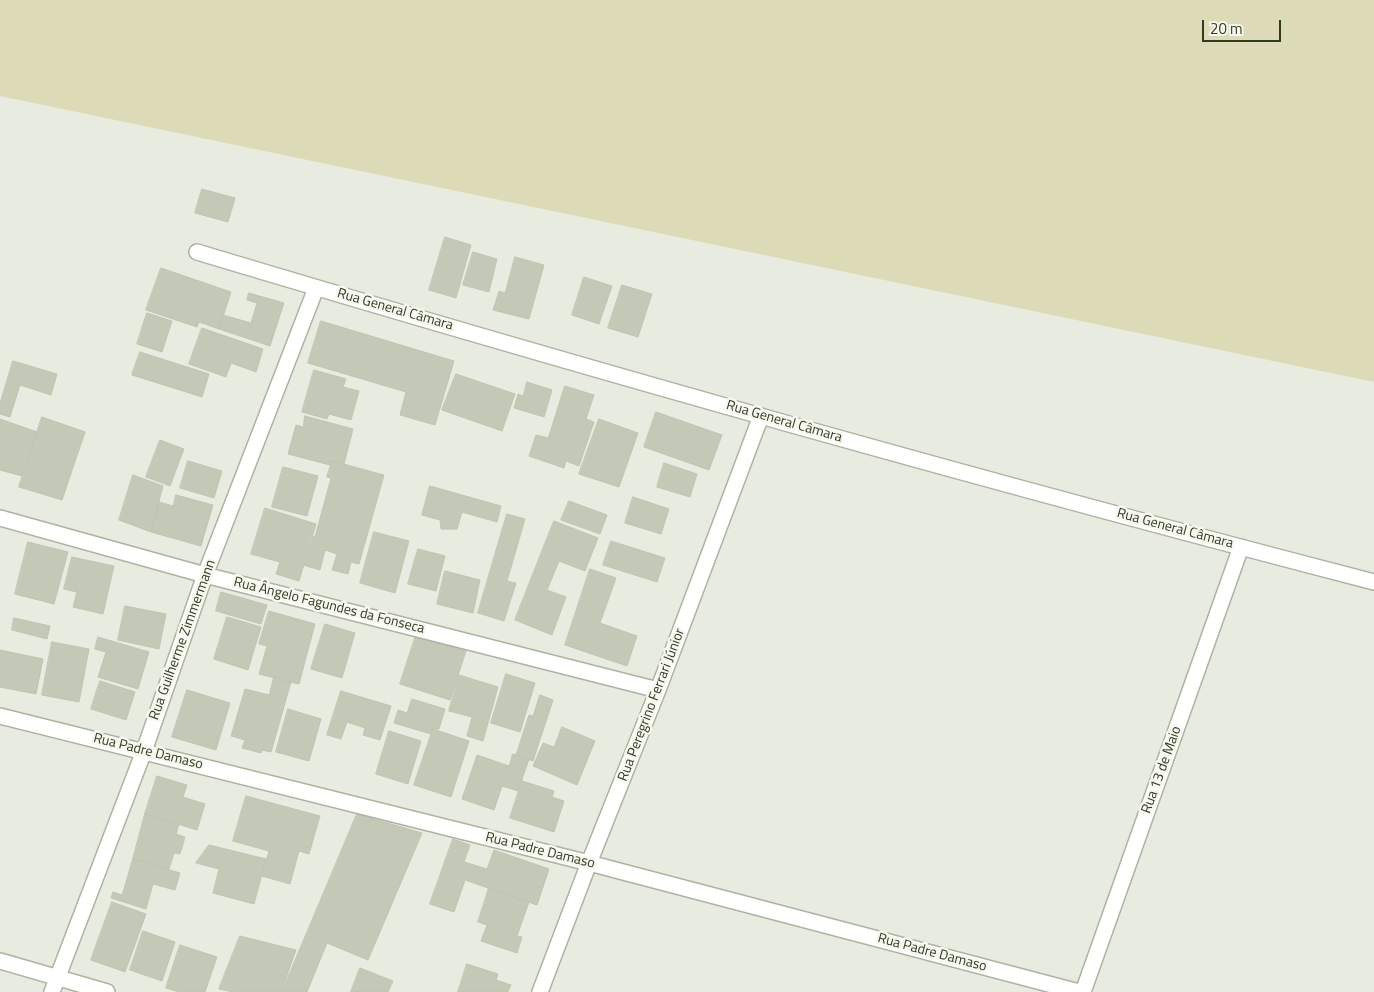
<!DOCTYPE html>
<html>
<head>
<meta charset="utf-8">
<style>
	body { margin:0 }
	#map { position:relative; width:1374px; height:992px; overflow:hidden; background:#e8ebdf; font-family:"Titillium Web",sans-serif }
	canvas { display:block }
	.scale { position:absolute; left:1202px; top:20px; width:79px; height:22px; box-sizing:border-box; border:2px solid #303b20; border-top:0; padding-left:6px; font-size:15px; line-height:18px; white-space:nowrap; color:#303b20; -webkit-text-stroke:4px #f6f7ef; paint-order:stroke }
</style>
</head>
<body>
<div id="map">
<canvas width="1374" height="992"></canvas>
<div class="scale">20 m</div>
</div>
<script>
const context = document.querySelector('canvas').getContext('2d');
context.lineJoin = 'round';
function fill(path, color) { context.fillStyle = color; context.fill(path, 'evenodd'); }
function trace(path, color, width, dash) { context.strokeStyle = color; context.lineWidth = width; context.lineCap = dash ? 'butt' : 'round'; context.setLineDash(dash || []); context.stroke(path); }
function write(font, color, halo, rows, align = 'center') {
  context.font = font + ' "Titillium Web",sans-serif'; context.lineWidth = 5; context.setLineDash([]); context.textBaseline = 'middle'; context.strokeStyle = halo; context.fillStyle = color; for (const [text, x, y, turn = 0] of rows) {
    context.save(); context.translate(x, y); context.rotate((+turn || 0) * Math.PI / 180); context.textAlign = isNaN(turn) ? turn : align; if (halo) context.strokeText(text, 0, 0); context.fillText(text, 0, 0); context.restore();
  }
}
fill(new Path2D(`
	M0 0H1374V382L0 96Z`), '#dddbb7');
const building = new Path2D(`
	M202 189 235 198 228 222 195 213Z
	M445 237 471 245 456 298 429 290Z
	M473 252 497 259 489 292 463 285Z
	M515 257 544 265 529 319 493 310 499 291 505 293Z
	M161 268 231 292 219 329 199 322 197 327 146 310Z
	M584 277 612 286 599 324 572 315Z
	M622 285 652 294 638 337 608 328Z
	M249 293 284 303 270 346 219 329 223 315 251 323 257 303 247 300Z
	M147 313 172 321 162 352 137 344Z
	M321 321 454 361 435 425 400 415 406 392 308 363Z
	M202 328 263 349 256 372 231 363 226 377 189 364Z
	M140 352 209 374 202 397 132 375Z
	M13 361 57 374 51 395 20 385 10 417 0 414V404Z
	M314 370 346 379 343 387 359 391 351 420 329 414 327 419 302 412Z
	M456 374 515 394 502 431 442 410Z
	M527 382 552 390 544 417 514 408 518 394 523 396Z
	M565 386 594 395 586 419 594 422 579 466 566 461 564 468 529 456 536 435 548 438Z
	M656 412 722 435 709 470 644 447Z
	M305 416 353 429 344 464 332 461 330 465 288 454 296 425 303 427Z
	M42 417 85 432 62 500 19 487Z
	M0 419 37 432 22 476 0 470Z
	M599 419 638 433 619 487 579 474Z
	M160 440 184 449 170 486 146 477Z
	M188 461 222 471 214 498 180 488Z
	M332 461 384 475 359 564 351 562 348 574 332 570 337 554 325 550 320 570 303 565 311 536 315 537 331 478 327 477Z
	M664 463 697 474 690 497 657 487Z
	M283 467 318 476 307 516 272 507Z
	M133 475 163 486 151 532 119 520Z
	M430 486 501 506 497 522 462 512 457 529H441L440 520 422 515Z
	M176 495 213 505 201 546 151 532 159 502 173 506Z
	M633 497 669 509 661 534 625 523Z
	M569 501 607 515 600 534 561 520Z
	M265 508 316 524 299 581 276 574 280 562 251 554Z
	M507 514 525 519 507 581 516 583 504 621 478 613Z
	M554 521 598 538 585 571 559 561 547 590 566 597 552 635 515 620Z
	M374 532 409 541 395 593 360 583Z
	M611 541 665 558 657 582 603 565Z
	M28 542 68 552 54 604 15 594Z
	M418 549 445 556 436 591 408 584Z
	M72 557 114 566 103 614 73 607 77 592 64 589Z
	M590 569 616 578 600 623 637 636 627 666 565 645Z
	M445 571 480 580 473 613 437 604Z
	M221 592 267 605 261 624 216 611Z
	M125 606 166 614 159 649 118 640Z
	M269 611 315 624 299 684 259 674 267 646 259 644Z
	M227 617 261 627 248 670 214 659Z
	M14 618 50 626 47 639 12 630Z
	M325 624 355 633 342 678 311 669Z
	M416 635 466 651 450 700 400 684Z
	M98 637 149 652 138 689 98 677 106 652 95 649Z
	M52 642 89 649 79 702 42 695Z
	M0 650 43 659 36 694 0 687Z
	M506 674 535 683 520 732 491 723Z
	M459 675 498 687 483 741 467 736 472 717 449 711Z
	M274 677 291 682 271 752 262 750 261 753 242 748 245 740 231 736 245 689 269 695Z
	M100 681 135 692 126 720 91 709Z
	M187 690 230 703 216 750 172 737Z
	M341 691 391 706 380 740 363 735 365 728 347 722 341 739 327 735Z
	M540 695 553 700 533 761 516 755 529 715 533 716Z
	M412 699 445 709 439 729H433L431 734 394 723 398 710 407 713Z
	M288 709 321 719 309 761 276 752Z
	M562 727 595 741 577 785 533 766 543 743 554 747Z
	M433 729 469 741 451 797 414 785Z
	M389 731 421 741 408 784 376 774Z
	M513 754 529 759 518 791 502 786 494 810 462 799 477 755 509 766Z
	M157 776 187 785 183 797 205 804 197 830 145 814Z
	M522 781 554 791 552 797 564 801 554 832 510 818Z
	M246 796 320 816 309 854 299 851 290 884 262 876 269 851 233 841Z
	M145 814 179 824 176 834 185 837 180 854 174 853 169 869 133 859Z
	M357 814 422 833 368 960 327 943 307 992H282Z
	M453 839 470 845 464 862 487 869 494 850 549 869 537 905 465 880 454 912 430 904Z
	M209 845 266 859 254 904 213 893 219 869 196 863Z
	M133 859 180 873 175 890 153 884 146 909 111 898 113 892 122 895Z
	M489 888 529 902 517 936 522 937 517 953 481 941 487 925 478 922Z
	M112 902 146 914 125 972 91 960Z
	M143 931 175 942 162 981 130 970Z
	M240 936 296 950 281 992H233L219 989Z
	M180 945 217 957 205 992H179L166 988Z
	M467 964 498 974 496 980 511 985 508 992H458Z
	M360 968 393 981 388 992H351Z`);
fill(building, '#c4c8b7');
trace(building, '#bfc4b1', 1);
const minor = new Path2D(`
	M197 252C587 369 980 480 1374 582
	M0 518 205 575 658 690
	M0 716 589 863 1079 992
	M0 961 107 992
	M52 992 144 751 205 575 316 288
	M540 992 589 863 658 690 761 416
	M1083 992 1241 547`);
trace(minor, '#adb3a2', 18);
trace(minor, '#fff', 15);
write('14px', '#303b20', '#f6f7ef', [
	["Rua General Câmara",395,310,16],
	["Rua General Câmara",784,422,16],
	["Rua General Câmara",1175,529,15],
	["Rua Ângelo Fagundes da Fonseca",329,606,14],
	["Rua Guilherme Zimmermann",183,640,-70],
	["Rua Peregrino Ferrari Júnior",652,705,-69],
	["Rua Padre Damaso",148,752,14],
	["Rua 13 de Maio",1162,770,-70],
	["Rua Padre Damaso",540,851,14],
	["Rua Padre Damaso",932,953,15]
]);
</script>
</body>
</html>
